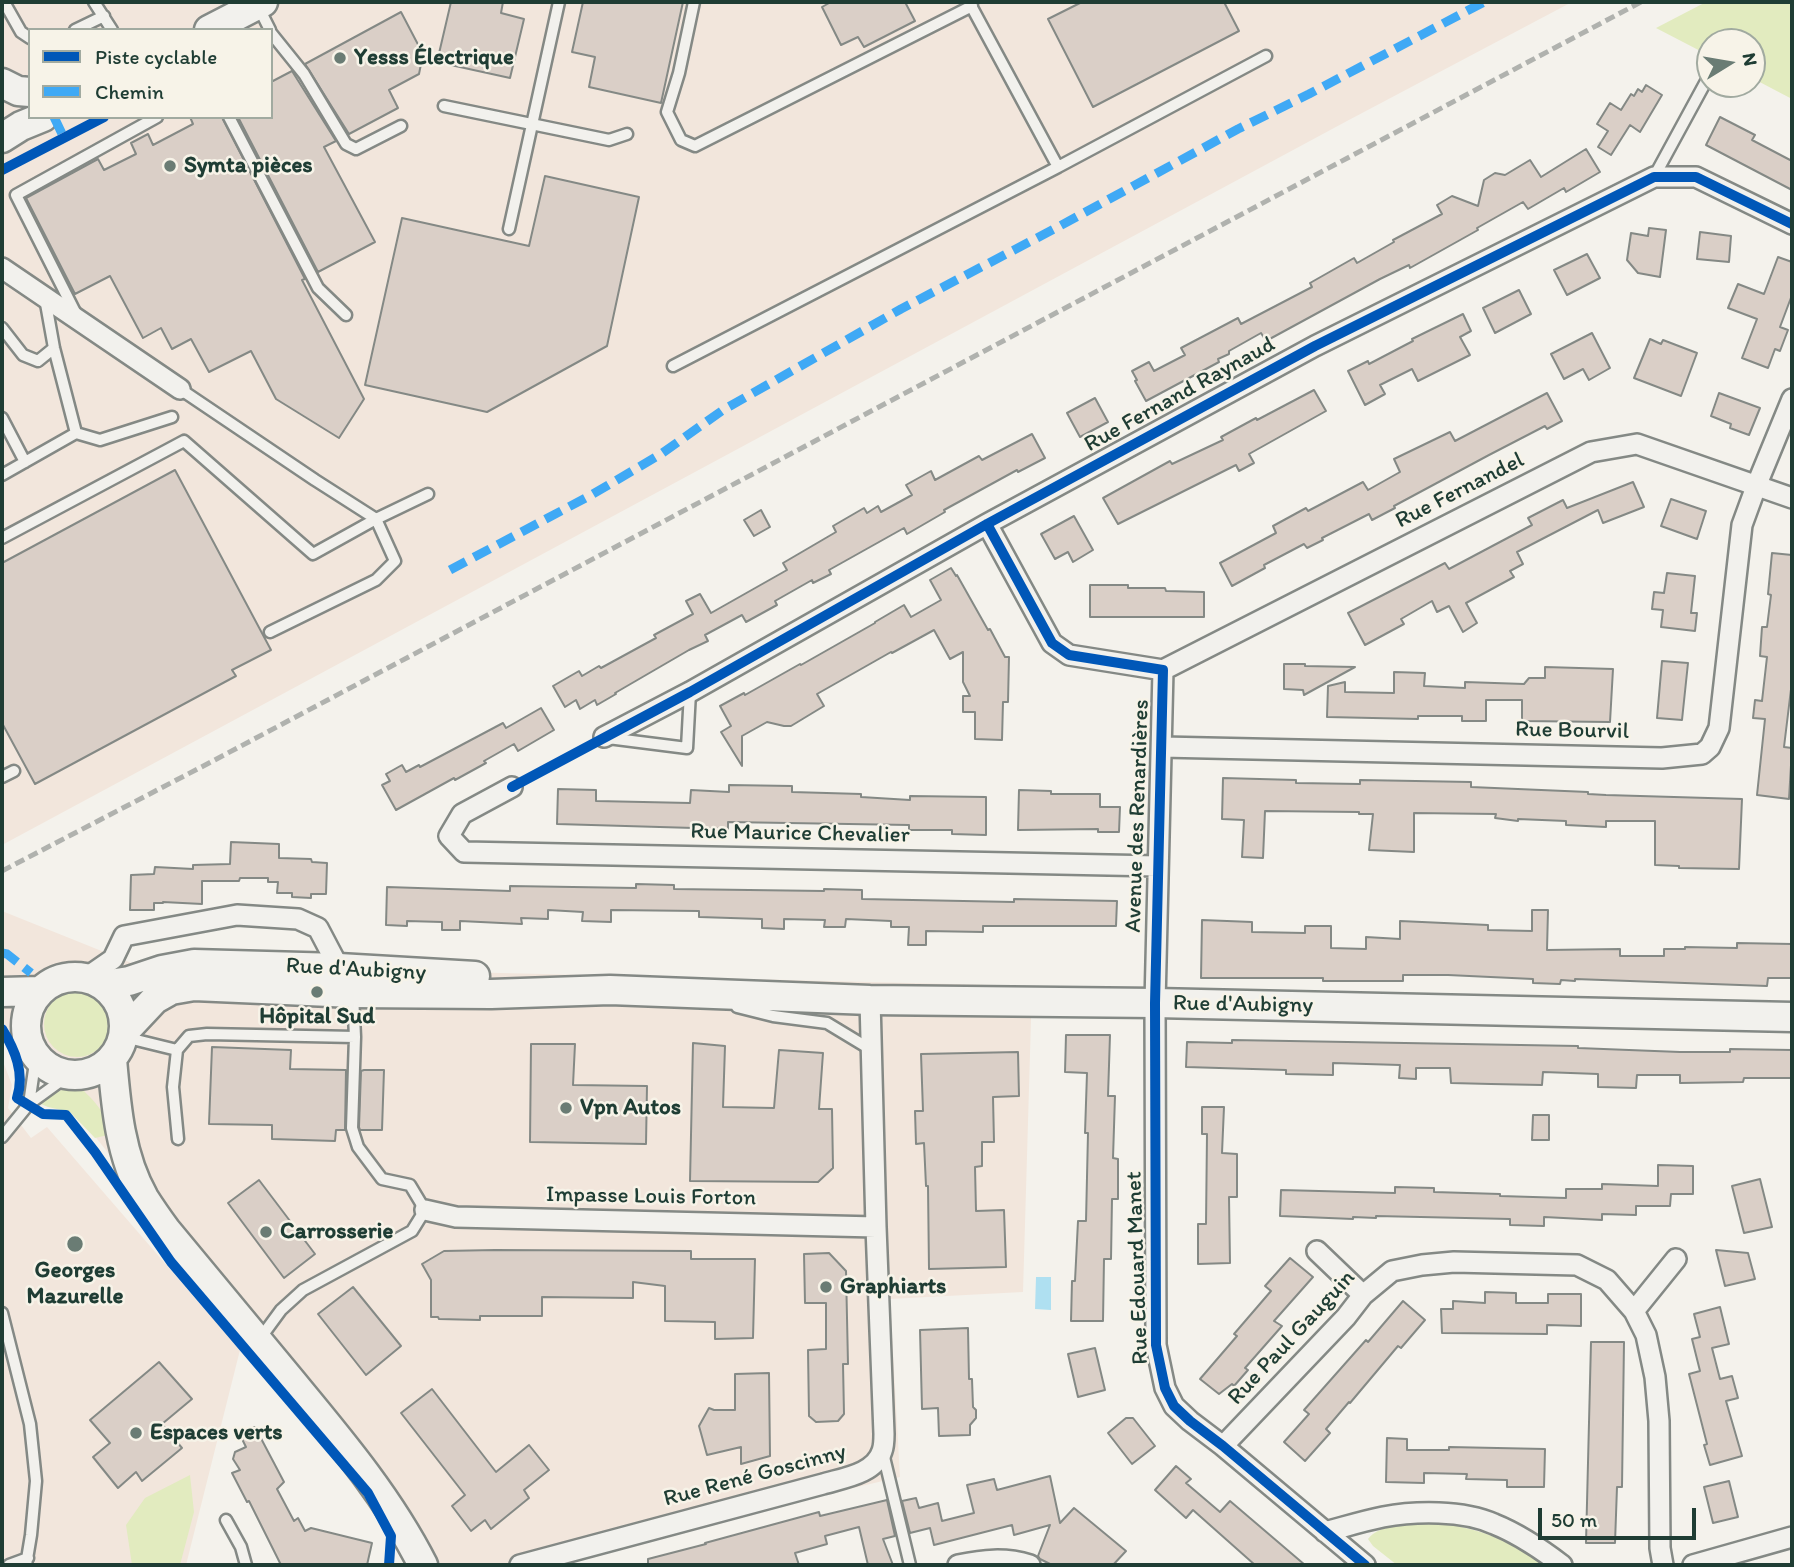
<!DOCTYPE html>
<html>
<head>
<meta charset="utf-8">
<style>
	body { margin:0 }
	#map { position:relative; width:1794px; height:1567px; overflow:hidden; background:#f4f2ec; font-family:Itim,sans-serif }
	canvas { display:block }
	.frame { position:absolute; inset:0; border:4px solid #1f3d34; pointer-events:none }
	.legend { position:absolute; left:28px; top:28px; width:245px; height:91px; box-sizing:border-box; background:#f7f3e8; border:2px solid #a1aaa0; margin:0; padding:9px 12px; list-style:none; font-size:21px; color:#1f3d34 }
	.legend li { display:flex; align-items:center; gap:14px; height:35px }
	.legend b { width:35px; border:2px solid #a1aaa0 }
	.north { position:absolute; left:1696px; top:28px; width:70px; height:70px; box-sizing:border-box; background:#f7f3e8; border:2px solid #a1aaa0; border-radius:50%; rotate:79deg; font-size:19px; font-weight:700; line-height:28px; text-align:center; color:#1f3d34 }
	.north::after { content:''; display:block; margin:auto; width:24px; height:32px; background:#6a7c74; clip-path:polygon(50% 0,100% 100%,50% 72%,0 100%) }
	.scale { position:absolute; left:1538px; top:1508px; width:158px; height:32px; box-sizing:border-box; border:4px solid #1f3d34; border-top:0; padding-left:9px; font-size:21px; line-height:24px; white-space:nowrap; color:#1f3d34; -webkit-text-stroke:5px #f7f3e8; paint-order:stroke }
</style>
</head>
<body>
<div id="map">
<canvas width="1794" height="1567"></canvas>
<div class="frame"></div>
<ul class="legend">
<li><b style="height:9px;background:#0057b8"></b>Piste cyclable</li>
<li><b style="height:9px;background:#3fa9f5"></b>Chemin</li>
</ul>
<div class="north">N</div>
<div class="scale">50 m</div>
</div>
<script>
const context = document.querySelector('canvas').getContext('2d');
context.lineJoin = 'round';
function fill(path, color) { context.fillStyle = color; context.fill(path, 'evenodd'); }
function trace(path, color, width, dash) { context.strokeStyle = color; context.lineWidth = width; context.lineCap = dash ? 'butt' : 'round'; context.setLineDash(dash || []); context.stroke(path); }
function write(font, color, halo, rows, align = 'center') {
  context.font = font + ' Itim,sans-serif'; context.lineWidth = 5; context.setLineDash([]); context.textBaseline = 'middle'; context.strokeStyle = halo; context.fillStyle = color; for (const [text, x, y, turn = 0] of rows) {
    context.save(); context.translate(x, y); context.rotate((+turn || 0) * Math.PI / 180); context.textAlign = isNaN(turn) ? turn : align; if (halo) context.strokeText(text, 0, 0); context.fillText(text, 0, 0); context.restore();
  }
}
fill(new Path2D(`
	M2 2H1572L1347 121 2 845ZM30 30H271V117H30Z
	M2 911 134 964 1032 986 1023 1292 890 1299 900 1477 522 1565H440L2 1021Z
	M2 1059 12 1085 8 1108 31 1138 47 1127 240 1350 186 1565H2Z`), '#f2e6dc');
fill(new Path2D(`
	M1706 2H1792V99L1752 78V42H1710V56L1656 28Z
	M44 1024a33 33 0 1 1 66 0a33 33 0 1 1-66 0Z
	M66 1089 83 1090C96 1103 109 1116 108 1135L95 1138 70 1112 48 1107 41 1104 50 1093Z
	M190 1475 194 1512 180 1565H132L126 1525 145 1498Z
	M1437 1522C1475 1529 1514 1539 1543 1565H1397L1373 1546 1368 1539C1379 1523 1419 1523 1437 1522Z`), '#e2ebbf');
fill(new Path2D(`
	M1036 1277H1051V1310L1035 1309Z`), '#afe0f1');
const building = new Path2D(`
	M451 2H503L501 13 524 19 510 78 437 62Z
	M583 2H683L661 103 589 87 595 57 572 52Z
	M831 2H905L915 21 864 47 858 37 841 45 822 7Z
	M1082 2H1224L1239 31 1093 107 1048 19Z
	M401 12 423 54 419 74 389 90 398 108 349 134 305 64Z
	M292 71 336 141 324 147 375 242 318 272 238 117H271V82Z
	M1646 85 1662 95 1640 132 1630 125 1611 155 1598 147 1608 131 1597 124 1610 103 1621 110 1631 94 1634 96 1638 89 1642 92Z
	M190 117H222L305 279 302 280 364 399 339 438 276 399 251 351 209 372 191 339 172 349 161 328 143 338 110 276 75 294 26 198 98 159 104 170 136 154 131 143 148 134 153 145 193 124Z
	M1720 117 1755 135 1752 140 1792 161V190L1706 145Z
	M1586 149 1600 172 1566 192 1564 188 1528 209 1523 202 1477 228 1478 230 1410 268 1409 265 1380 279 1266 341 1261 333 1229 351V354L1218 359 1219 362 1146 401 1135 381 1137 380 1132 371 1149 362 1154 371 1185 355 1181 348 1238 318 1241 324 1312 287 1310 283 1354 258 1357 263 1394 242 1393 240 1442 214 1437 205 1452 196 1478 206 1484 180 1495 173 1505 175 1530 160 1541 177Z
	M545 176 639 197 607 346 487 412 365 385 402 218 529 246Z
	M1649 228 1666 230 1660 277 1638 273 1627 260 1631 233 1648 236Z
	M1700 232 1731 236 1729 262 1697 259Z
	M1587 254 1600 278 1567 295 1554 270Z
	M1778 257 1792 262V295L1780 327 1788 330 1780 351 1775 349 1768 368 1742 358 1757 319 1728 308 1738 284 1764 294Z
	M1519 290 1531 314 1495 333 1483 308Z
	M1463 314 1471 331 1460 337 1470 355 1418 381 1412 369 1380 385 1385 394 1365 405 1348 371 1368 361 1369 364 1413 341 1412 339Z
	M1592 333 1610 368 1589 380 1583 369 1564 379 1551 354Z
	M1650 339 1661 344 1663 340 1697 353 1681 396 1634 378Z
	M1314 390 1326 411 1249 454 1254 463 1239 471 1236 465 1118 524 1103 498 1170 461 1172 464 1223 440 1221 437 1256 418 1257 420Z
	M1547 393 1562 421 1547 429 1545 426 1489 455 1394 506 1395 508 1372 520 1369 514 1322 538 1323 540 1307 548 1304 544 1264 565 1265 568 1232 586 1220 563 1276 533 1273 526 1306 508 1308 511 1363 482 1368 490 1400 472 1394 459 1450 432 1455 441Z
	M1719 393 1760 408 1749 435 1730 428 1731 424 1711 416Z
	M1095 398 1108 422 1080 437 1067 413Z
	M1032 434 1045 458 1018 472 1017 470 944 510 945 512 907 534 904 528 829 570 831 574 813 583 812 580 775 601 777 605 746 622 742 615 705 635 708 641 689 650 615 693 616 694 597 705 595 700 580 709 576 700 565 707 553 686 579 671 582 676 599 666 601 668 656 638 654 635 693 614 686 601 700 594 711 613 787 570 783 563 836 532 833 526 864 508 867 513 878 506 881 512 912 495 906 485 931 471 935 480 979 456 982 460Z
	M175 470 271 650 232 670 236 676 35 784 2 723V563Z
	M1633 482 1644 507 1603 523 1598 510 1517 552 1523 564 1510 571 1514 577 1466 603 1477 623 1463 632 1449 606 1437 612 1432 601 1401 619 1404 624 1365 645 1348 613 1445 563 1449 569 1532 525 1528 518 1563 500 1567 508Z
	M1671 499 1706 511 1697 539 1661 526Z
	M761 510 770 527 754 536 744 520Z
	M1074 516 1093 550 1073 562 1068 552 1055 559 1041 534Z
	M1772 553 1792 555V681L1784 747 1792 748 1789 799 1757 795 1765 719 1753 718 1755 700 1762 701 1767 657 1760 656 1762 627H1767L1771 595 1768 594Z
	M951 568 956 576 957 575 988 630 990 629 1005 657H1009L1008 702H1003L1002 740 975 739V712H963V696H970L963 682V652L950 659 934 630 892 653 891 652 817 694 824 706 791 726H784L767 722 742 736V766L721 732 731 726 720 706 744 693 745 695 800 664 801 665 875 623V622L904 605 911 617 941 600 930 580Z
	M1667 573 1695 576 1691 613H1697L1695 631 1661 627 1663 610 1652 609 1654 592 1664 593Z
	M1090 585H1128V588H1165L1166 591 1204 592V617H1090Z
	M1662 661 1688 663 1682 720 1657 718Z
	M1284 664H1305V666L1355 667 1304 695 1303 690 1284 689Z
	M1545 667 1613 669 1610 722 1522 721V700H1486V721H1462V716H1418V719L1327 717 1328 686 1345 682V692L1394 693V672L1425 673 1424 686 1465 688V682L1524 684 1529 678H1545Z
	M541 708 554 730 518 751 514 744 484 761 486 763 455 780 454 778 396 810 382 785 390 781 386 774 402 765 406 772 419 765 420 767 503 723 506 728Z
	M1223 778 1296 780V783L1360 784V780L1471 782V787L1588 792V794L1606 795 1742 799 1739 869 1679 868V866L1655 865V821H1606V827L1566 825V821L1518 819V821L1495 818 1496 814 1414 813V852L1369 850 1373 814H1359V812L1265 811 1263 858 1242 857 1244 820 1222 819Z
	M729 785 792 786V792L861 794V797L910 800V796L986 797V835L952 834V830H909V825L728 822V829L557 824 558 789 596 790V801L690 803 691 790 729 792Z
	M1019 790 1051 791V794H1100V807H1120L1119 832H1098V829L1018 830Z
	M231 842 279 844V858L311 859 312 862 327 863 326 894H311V898L292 897V893H277L278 882H268V878H240L239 881H202V904L163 902V903H154V910H130L131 875 154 874 155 867 193 869V865L230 864Z
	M636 884 674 885V889L824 891V889L862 890V899L1014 902V899L1117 901 1116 926H983V932L926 931V945H908L909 927H891V921L846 919 845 927H824L825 920 784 919V929L762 928V919L699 917V911L611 910V922L582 921 583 912 548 910V919L521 918 522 924 460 921V930H442V922L407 921V926L386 925 387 887 510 891V886L636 888Z
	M1532 910H1548L1547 950 1620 949V956H1664V949H1685V947L1737 948V943L1792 944V978H1768L1767 986 1575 979V981L1561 980 1560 984 1533 983V979L1448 975H1403V981H1323V978H1201L1202 920 1252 922V932L1305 933V926H1331V948L1366 949V937L1400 939V921L1488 925V930L1532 931Z
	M1066 1035H1110L1108 1096H1115L1113 1158 1118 1159V1199H1112L1111 1259H1104L1103 1321H1071L1072 1281H1075L1078 1221H1086L1088 1133H1085L1087 1073 1065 1072Z
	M1232 1040 1578 1046V1048L1680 1052H1730V1049L1792 1050V1078H1744L1743 1082 1680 1083V1075H1637L1636 1088 1598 1087V1074L1543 1072 1542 1085 1491 1084 1451 1083 1450 1068H1416V1079L1399 1078 1400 1065 1333 1063V1075L1286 1074V1070L1186 1067 1187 1042 1232 1043Z
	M693 1043 725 1046 723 1107 774 1108 779 1050 823 1053 819 1109H832L833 1168 818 1182 690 1181Z
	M531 1044H575L573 1085 647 1086 646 1144 530 1142Z
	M212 1047 291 1050 290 1069 346 1070 345 1130H336L335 1141 272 1139V1125L209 1124Z
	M1018 1052 1019 1096 993 1097 994 1142H982V1166L975 1167 976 1211 1004 1210 1006 1267 929 1269 928 1186H926L924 1143 916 1144 915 1111H923L921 1054Z
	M364 1070H384L382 1130H360L359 1127 361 1071Z
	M1202 1107H1224L1222 1153 1237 1154V1197H1229L1230 1263 1198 1264V1224H1206L1207 1134H1202Z
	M1533 1115H1549V1140H1532Z
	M1658 1165 1693 1166V1194H1671L1670 1206H1636V1215L1602 1214V1220L1544 1217V1226L1510 1225V1219L1376 1216V1218L1353 1217V1219L1280 1216 1281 1190 1395 1193V1187L1434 1188V1192L1500 1194V1196L1566 1198V1189H1602V1184L1658 1186Z
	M1760 1179 1772 1227 1744 1233 1732 1186Z
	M259 1180 315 1254 284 1278 228 1203Z
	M495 1250 691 1251V1259H755L753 1338 715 1339V1322L665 1321V1286L633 1282V1298L542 1297V1316H480V1320L439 1319 438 1317H431V1280L422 1264 444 1251Z
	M1716 1250 1748 1253 1755 1279 1725 1286Z
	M829 1253 846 1271 848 1364H843L844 1414 838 1421 816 1422 809 1416 808 1350 826 1349V1303H805L804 1254Z
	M1290 1258 1313 1277 1274 1321 1282 1326 1245 1368 1248 1370 1234 1386 1232 1384 1219 1394 1200 1379 1237 1336 1234 1334 1271 1291 1265 1286Z
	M353 1287 401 1346 366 1375 318 1314Z
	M1485 1292 1516 1293V1303H1548V1294H1581V1326L1547 1325V1334L1442 1333 1441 1309H1453V1301L1485 1303Z
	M1403 1301 1425 1320 1401 1348 1398 1346 1350 1403 1349 1402 1326 1429 1330 1433 1305 1461 1284 1442 1309 1414 1304 1410 1366 1340 1368 1342Z
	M1720 1307 1729 1344 1712 1348 1720 1379 1732 1376 1738 1398 1726 1401 1742 1456 1710 1465 1704 1445 1707 1444 1689 1374 1700 1371 1692 1339 1700 1337 1694 1314Z
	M968 1328 969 1379H972L973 1407 976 1410V1418L970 1425V1435L939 1436 938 1408 922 1409 920 1330Z
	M1591 1342H1624L1622 1487H1617L1615 1543H1586Z
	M1095 1348 1105 1390 1078 1397 1068 1354Z
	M159 1362 192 1399 162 1424 182 1448 142 1481 136 1472 118 1488 93 1457 110 1443 90 1420Z
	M769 1373 770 1456 741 1464V1447L707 1455 699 1426 709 1408 714 1410H735V1374Z
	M432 1389 496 1472 529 1445 549 1470 524 1490 529 1498 491 1529 485 1520 471 1531 452 1506 465 1495 401 1413Z
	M1126 1418H1133L1155 1446 1132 1464 1108 1433Z
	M255 1427 284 1482 277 1489 294 1521 298 1518 305 1531 311 1528 372 1543 367 1565H281L249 1501 247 1502 232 1473 240 1470 233 1459 235 1452 246 1447 240 1435Z
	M1387 1438 1407 1439V1450H1449V1447L1545 1449 1544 1487H1507V1480L1466 1479 1467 1474 1424 1473V1483L1386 1482Z
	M1176 1466 1191 1479 1186 1483 1220 1512 1230 1501 1305 1565H1255L1193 1510 1186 1518 1155 1490Z
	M1050 1476 1060 1523 1074 1508 1126 1551 1113 1565H1052L1040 1559 1038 1556 1050 1525 1014 1535 1012 1525 934 1545 930 1528 910 1533 902 1501 916 1498 919 1508 938 1503 942 1521 974 1513 967 1485 994 1479 997 1490Z
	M1729 1481 1738 1517 1713 1523 1704 1487Z
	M887 1500 895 1536 883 1539 893 1565H868L859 1527 825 1536 827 1544 795 1553 799 1565H648V1559L706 1544 705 1543 819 1512 820 1516Z`);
fill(building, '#dacfc7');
trace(building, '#848985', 2);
const lane = new Path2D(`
	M4 2 21 32 30 38
	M94 2 112 30
	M694 2 679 73 667 112 681 140 695 146 972 6
	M259 8 270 30
	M75 30 104 16
	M271 33 304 74 346 144 356 149 401 126
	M444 106 609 140 627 134
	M229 117 318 288 346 315
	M1058 167 1266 56
	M1654 177 1710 74
	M509 229 559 2
	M76 314 16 195 157 117
	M2 328 23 355 38 361 54 348
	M673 366 1058 167 969 2
	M180 389 315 480 376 519 428 494
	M2 418 25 462
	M76 433 100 440 172 417
	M2 475 76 433 54 348 45 298
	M2 538 184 441 313 554 376 519 395 561 376 580 270 632
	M608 738 687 748 690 692
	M2 777 14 771
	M737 1007 773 1016 827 1023 870 1049
	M124 1037 177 1050
	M36 1056 29 1104 69 1075
	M2 1137 29 1104
	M178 1139 173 1087 177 1050 189 1036 207 1034 355 1037
	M2 1313 30 1424 36 1481 31 1535 26 1565
	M259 1340 281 1310 303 1290 412 1231 425 1210 410 1185 382 1179 358 1147 352 1128 355 1037 353 994
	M883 1453 910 1565
	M226 1520 241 1547 246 1565
	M9 1565 28 1558`);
const street = new Path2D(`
	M2 268 180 389
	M987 524 1052 643 1069 655 1163 670 1155 1003 1156 1345 1165 1388 1174 1406 1190 1421 1223 1446 1365 1565
	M1163 670 1591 452 1637 444 1792 498
	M604 737 690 692 987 524 1315 346 1654 177H1696L1792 224
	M1162 747 1662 758 1702 754 1710 747 1719 728 1742 525 1757 484 1792 399
	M512 787 462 814 449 836 464 852 1158 866
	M87 977 113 959 124 936 237 915 298 919 318 928 339 968
	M425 1210 456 1217 876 1227
	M1317 1251 1363 1295
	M1634 1311 1676 1259
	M1223 1446 1346 1317 1363 1295 1392 1271 1422 1265 1454 1262 1577 1265 1607 1280 1634 1311 1646 1335 1655 1377 1659 1421 1660 1548 1663 1565
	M1325 1532C1344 1527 1363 1521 1383 1517 1415 1511 1463 1510 1494 1524 1519 1534 1541 1549 1562 1565
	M520 1565 823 1484C843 1478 875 1474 882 1451 884 1446 884 1440 884 1434L876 1227 870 1000
	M958 1565C983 1560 1004 1557 1030 1565
	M1693 1565 1792 1537`);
const secondary = new Path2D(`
	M209 30 263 2
	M2 83 18 91 30 92
	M2 138 21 126 43 117
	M26 1026a49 49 0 1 1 98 0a49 49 0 1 1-98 0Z
	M103 985 129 981 162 970 194 964 339 968 475 976
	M2 992 40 991
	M125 1031 155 999 171 990 194 986 353 993 491 994 610 990 870 1000 1155 1003 1792 1017
	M112 1059C116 1106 120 1156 144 1198 151 1209 158 1219 166 1230 208 1281 250 1332 292 1382 340 1440 389 1498 423 1565`);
trace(lane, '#848985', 15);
trace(street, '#848985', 24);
trace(secondary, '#848985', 33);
trace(lane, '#f2f1ed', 10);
trace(street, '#f2f1ed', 19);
trace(secondary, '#f2f1ed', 28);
trace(new Path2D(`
	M2 871 209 763 1641 2`), '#b0b2ae', 5, [10, 5]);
trace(new Path2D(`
	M54 117 64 138
	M450 570 593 494 661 454 723 410 901 309 1058 227 1238 129 1309 94 1484 2
	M2 953 7 954 31 973`), '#3fa9f5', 9, [18, 9]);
trace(new Path2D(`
	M2 170 104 117
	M987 524 1052 643 1069 655 1163 670 1155 1003 1156 1345 1165 1388 1174 1406 1190 1421 1223 1446 1365 1565
	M512 787 690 692 987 524 1315 346 1654 177H1696L1792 224
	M2 1029C15 1050 25 1073 17 1098L43 1114 66 1115 95 1152 171 1262 368 1493 391 1536 389 1565`), '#0057b8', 10);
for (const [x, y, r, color] of [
	[340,58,7,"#6a7c74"],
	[170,166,7,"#6a7c74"],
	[317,992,7,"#6a7c74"],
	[566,1108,7,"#6a7c74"],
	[266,1232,7,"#6a7c74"],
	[75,1244,9,"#6a7c74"],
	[826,1287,7,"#6a7c74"],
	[136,1433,7,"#6a7c74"]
]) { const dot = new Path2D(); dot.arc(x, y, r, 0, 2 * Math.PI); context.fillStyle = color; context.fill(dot); trace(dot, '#f7f3e8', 2.5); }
write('bold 23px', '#1f3d34', '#f7f3e8', [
	["Yesss Électrique",354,58],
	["Symta pièces",184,166],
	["Hôpital Sud",317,1017,"center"],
	["Vpn Autos",580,1108],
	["Carrosserie",280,1232],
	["Georges",75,1271,"center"],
	["Mazurelle",75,1297,"center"],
	["Graphiarts",840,1287],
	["Espaces verts",150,1433]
], 'left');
write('23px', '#1f3d34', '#f7f3e8', [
	["Rue Fernand Raynaud",1180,395,-29],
	["Rue Fernandel",1460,491,-27],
	["Rue Bourvil",1572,731,1],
	["Avenue des Renardières",1138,816,-88],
	["Rue Maurice Chevalier",800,834,1],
	["Rue d'Aubigny",356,970,3],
	["Rue d'Aubigny",1243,1005,1],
	["Impasse Louis Forton",651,1197,1],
	["Rue Edouard Manet",1138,1268,-92],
	["Rue Paul Gauguin",1292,1338,-47],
	["Rue René Goscinny",755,1476,-15]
]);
</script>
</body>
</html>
